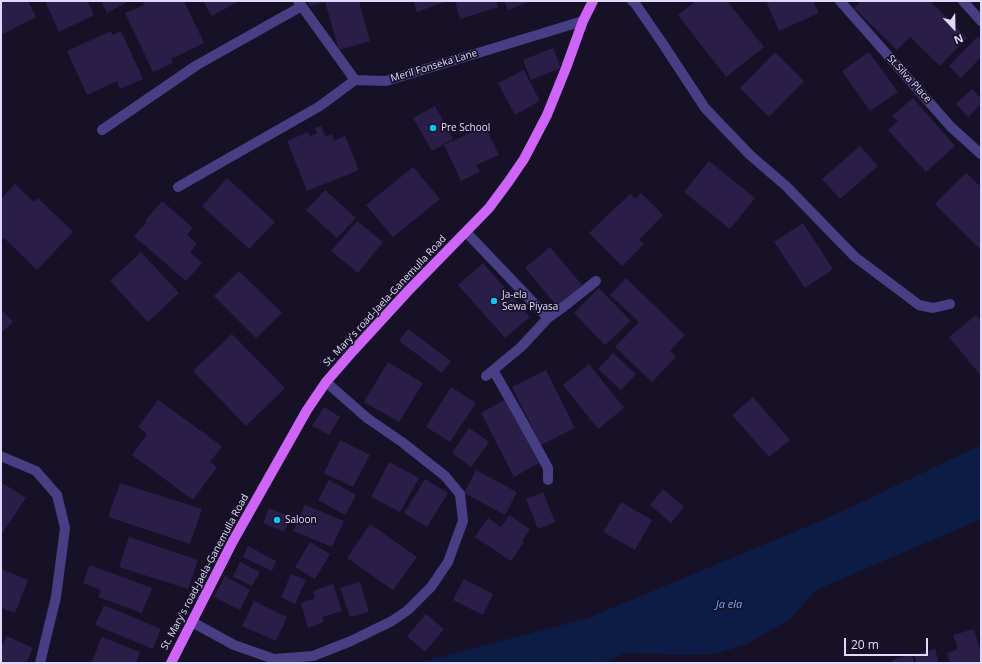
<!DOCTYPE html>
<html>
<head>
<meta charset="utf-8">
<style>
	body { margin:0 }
	#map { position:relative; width:982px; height:664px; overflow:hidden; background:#171127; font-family:"Open Sans",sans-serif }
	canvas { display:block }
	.frame { position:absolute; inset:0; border:2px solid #e0d8fd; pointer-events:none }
	.north { position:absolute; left:934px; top:8px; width:40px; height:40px; -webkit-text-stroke:3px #171127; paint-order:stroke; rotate:158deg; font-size:11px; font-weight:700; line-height:16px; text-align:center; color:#e0d8fd }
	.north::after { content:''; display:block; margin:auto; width:14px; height:18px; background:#e0d8fd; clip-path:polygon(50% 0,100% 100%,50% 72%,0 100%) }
	.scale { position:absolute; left:844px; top:638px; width:84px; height:18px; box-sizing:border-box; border:2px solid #e0d8fd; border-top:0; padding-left:5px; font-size:12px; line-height:14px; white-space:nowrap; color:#e0d8fd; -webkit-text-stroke:3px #171127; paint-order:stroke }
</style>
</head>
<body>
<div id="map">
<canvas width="982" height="664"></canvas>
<div class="frame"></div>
<div class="north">N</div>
<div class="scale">20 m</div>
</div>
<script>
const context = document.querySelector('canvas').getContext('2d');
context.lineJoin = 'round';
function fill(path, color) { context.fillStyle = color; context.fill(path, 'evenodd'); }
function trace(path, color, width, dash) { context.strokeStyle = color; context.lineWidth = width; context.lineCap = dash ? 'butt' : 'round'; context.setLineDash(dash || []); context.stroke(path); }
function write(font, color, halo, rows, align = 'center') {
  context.font = font + ' "Open Sans",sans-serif'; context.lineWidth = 3.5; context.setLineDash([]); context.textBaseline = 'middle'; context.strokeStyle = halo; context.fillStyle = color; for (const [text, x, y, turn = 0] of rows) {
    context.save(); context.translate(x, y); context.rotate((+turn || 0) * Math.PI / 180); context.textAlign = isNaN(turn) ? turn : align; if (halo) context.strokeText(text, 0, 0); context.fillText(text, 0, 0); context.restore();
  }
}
fill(new Path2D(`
	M981 445V519L816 590 790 619 747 644 715 654 686 655 626 653 602 663H418L588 618 830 517Z`), '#0d1c44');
fill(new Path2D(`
	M1 1H28L36 17 1 35Z
	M45 1H87L94 15 59 32Z
	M101 1H129L107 13Z
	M148 1H184L204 43 171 59 173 63 153 72 125 13 144 5 143 3Z
	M203 1H239L212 16Z
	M308 1H359L370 41 339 50 325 2 310 6Z
	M413 1H447L417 12Z
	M455 1H496L498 7 460 19Z
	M504 1H531L508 10Z
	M696 1H727L764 47 726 77 678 15Z
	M766 1H813L819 13 779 31Z
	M861 1H930L967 38 940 66 910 37 897 50 854 8Z
	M111 31 113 35 121 31 143 79 120 89 117 81 87 95 67 51Z
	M978 36 981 39V57L961 78 949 66Z
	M553 48 561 68 531 80 523 60Z
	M775 52 804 81 769 117 740 88Z
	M869 52 898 92 870 111 842 71Z
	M524 70 540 101 515 115 498 83Z
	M972 89 981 99V104L968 117 956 104Z
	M913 98 955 146 926 172 888 130 898 121 892 116Z
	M435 106 453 139 432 151 413 118Z
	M321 126 326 137 332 134 334 141 345 136 359 170 307 191 287 141 308 132 310 136 317 133 315 128Z
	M485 126 499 155 476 165 480 172 461 181 444 145Z
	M860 146 878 166 840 199 822 179Z
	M709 161 755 198 730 229 684 192Z
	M413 167 440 199 393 237 366 205Z
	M966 173 981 187V250L935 204Z
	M227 178 275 222 249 249 202 206Z
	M15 184 34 202 38 198 73 232 37 270 4 238 1 241V199Z
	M325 190 356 218 337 238 306 210Z
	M641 193 663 215 639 240 644 244 622 266 589 233 630 194 635 199Z
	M162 201 193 228 187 235 197 244 190 252 202 263 186 281 134 236 147 222 145 221Z
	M357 221 383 242 358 273 331 251Z
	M803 223 833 269 805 288 774 242Z
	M550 247 582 285 557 306 525 268Z
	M141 252 179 293 148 322 110 281Z
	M483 263 530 317 505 338 458 285Z
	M239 271 282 313 256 338 214 296Z
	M626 278 685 335 670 351 676 357 652 382 615 347 639 322 610 295Z
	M599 288 631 321 605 345 574 313Z
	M1 309 13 322 1 333Z
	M976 315 981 320V376L949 337Z
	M408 329 451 361 442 373 399 341Z
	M232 334 285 388 246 426 193 371Z
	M613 353 636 374 621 390 598 369Z
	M388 362 423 383 399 422 364 402Z
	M589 364 624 408 598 429 563 385Z
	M546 370 575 428 541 445 512 387Z
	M451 387 476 403 450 442 426 427Z
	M753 397 790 440 769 457 732 415Z
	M506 399 539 463 514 477 481 413Z
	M158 400 222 446 210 462 217 467 193 500 132 455 147 434 138 427Z
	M324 407 340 417 329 435 312 426Z
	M469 428 489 442 471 467 452 453Z
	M340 440 370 455 353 487 324 473Z
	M389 462 419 478 400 512 371 497Z
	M476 470 517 492 505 515 464 493Z
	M425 479 448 493 427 527 404 513Z
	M329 480 356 495 345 515 318 500Z
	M1 482 26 498 1 535Z
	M120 483 202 509 190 544 108 517Z
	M663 489 684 507 671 523 650 505Z
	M543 492 555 522 538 529 526 499Z
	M621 502 652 520 635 550 603 532Z
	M305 505 344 521 332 547 293 531Z
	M269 508 291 517 284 532 263 523Z
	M509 515 530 529 522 541 524 542 511 561 475 537 488 518 501 527Z
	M370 524 417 557 393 590 347 558Z
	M129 537 198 560 188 589 119 567Z
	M310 542 330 554 315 579 295 567Z
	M248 546 276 561 272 571 243 557Z
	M240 562 260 572 252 586 233 577Z
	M90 565 152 588 142 613 98 597 101 590 83 583Z
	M1 569 28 580 15 613 1 608Z
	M291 574 306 580 295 604 281 597Z
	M225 576 250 590 240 610 214 597Z
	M464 579 493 594 483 615 453 600Z
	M360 582 369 612 350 617 340 588Z
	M333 584 342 611 322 617 324 622 308 628 301 603 315 598 313 591Z
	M254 601 287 617 276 641 242 626Z
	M104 605 161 629 153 649 95 625Z
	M426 614 444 629 425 652 407 636Z
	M974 629 981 653V663H950L947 653 958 649 953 635Z
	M7 636 33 648 26 663H1V648Z
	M102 637 140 652 136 663H91Z
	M935 649 939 663H917L914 655Z
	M912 654 914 663H893L892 660Z`), '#2a1d47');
trace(new Path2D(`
	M298 1 355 80 386 81 583 21
	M632 1 634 2 661 41 705 108 750 155 786 186 855 257 919 305 933 308 950 304
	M840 1 951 127 981 154
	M963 1 981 21
	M102 130 197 65 302 6
	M178 187 320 106 355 80
	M466 232 548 318 562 308 596 281
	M493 370 520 417 548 468V480
	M486 376 521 347 548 318
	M1 457H3L36 471 57 495 65 528 56 597 40 663
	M192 622 234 645 274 659 313 656 351 641 392 621 408 610 431 587 448 562 463 521 460 494 445 476 402 442 367 418 326 382`), '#473e84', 10);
trace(new Path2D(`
	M171 663 233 541 307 410 326 382 353 351 408 291 489 208 509 181 524 159 547 115 566 68 583 21 593 1`), '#cf64f9', 10);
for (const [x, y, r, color] of [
	[433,128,4,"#0cc8f5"],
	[494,301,4,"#0cc8f5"],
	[277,520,4,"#0cc8f5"]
]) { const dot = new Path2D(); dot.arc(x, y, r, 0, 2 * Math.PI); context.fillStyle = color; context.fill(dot); trace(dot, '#171127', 1.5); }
write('10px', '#e0d8fd', '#171127', [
	["Meril Fonseka Lane",434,66,-17],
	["St.Silva Place",909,79,48],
	["St. Mary's road-Jaela-Ganemulla Road",385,301,-47],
	["St. Mary's road-Jaela-Ganemulla Road",205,572,-62]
]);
write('10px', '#e0d8fd', '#171127', [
	["Pre School",441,128],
	["Ja-ela",502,295],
	["Sewa Piyasa",502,307],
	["Saloon",285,520]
], 'left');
write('italic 11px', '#6baaf9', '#171127', [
	["Ja ela",729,605]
]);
</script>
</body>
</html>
